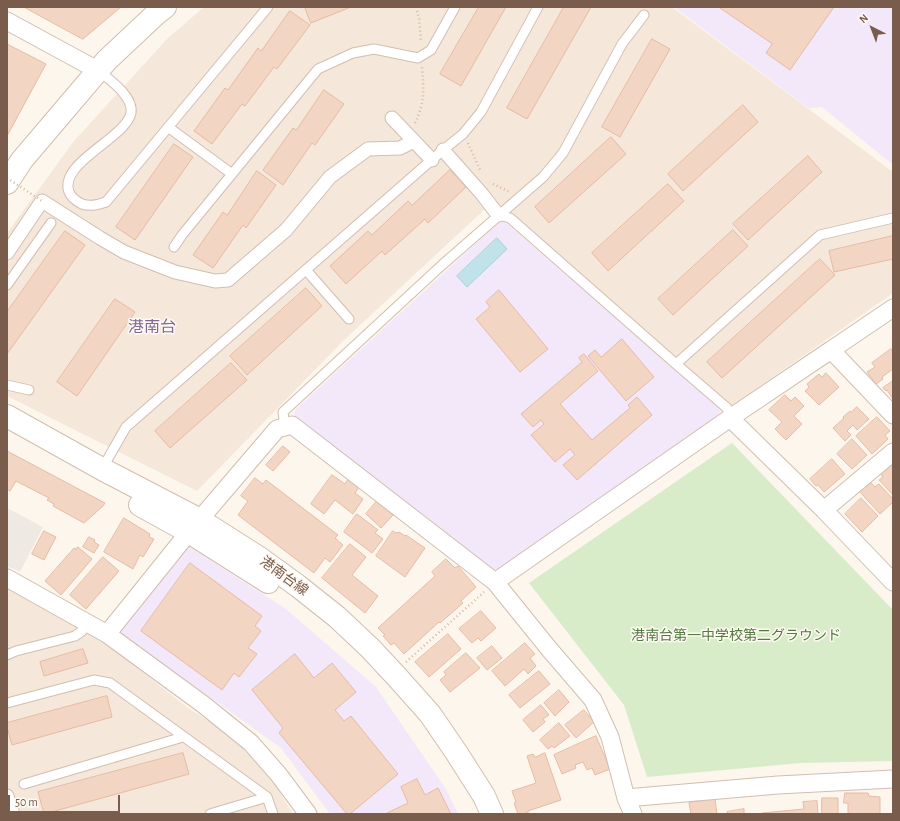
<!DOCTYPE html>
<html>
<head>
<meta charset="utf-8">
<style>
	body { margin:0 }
	#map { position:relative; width:900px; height:821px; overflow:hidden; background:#fdf6ec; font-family:"Alegreya Sans",sans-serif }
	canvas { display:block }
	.frame { position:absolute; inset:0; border:8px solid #7a5c4d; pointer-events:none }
	.north { position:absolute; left:852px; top:8px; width:40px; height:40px; -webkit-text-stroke:3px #fffaf3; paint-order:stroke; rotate:318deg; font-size:11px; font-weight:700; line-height:16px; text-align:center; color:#7a5c4d }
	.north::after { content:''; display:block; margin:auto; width:14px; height:18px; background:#7a5c4d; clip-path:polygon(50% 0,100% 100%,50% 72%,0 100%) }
	.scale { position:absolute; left:8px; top:795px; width:112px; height:18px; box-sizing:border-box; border:2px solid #7a5c4d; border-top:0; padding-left:5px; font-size:12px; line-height:14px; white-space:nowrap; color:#7a5c4d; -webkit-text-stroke:3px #fffaf3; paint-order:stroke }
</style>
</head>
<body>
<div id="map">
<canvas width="900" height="821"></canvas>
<div class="frame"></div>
<div class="north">N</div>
<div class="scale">50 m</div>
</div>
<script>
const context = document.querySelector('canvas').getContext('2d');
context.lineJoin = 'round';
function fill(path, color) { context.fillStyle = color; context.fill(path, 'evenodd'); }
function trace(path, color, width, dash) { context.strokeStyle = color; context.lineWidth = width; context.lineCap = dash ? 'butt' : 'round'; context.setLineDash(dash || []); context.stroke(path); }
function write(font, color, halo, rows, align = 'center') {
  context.font = font + ' "Alegreya Sans","Noto Sans JP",sans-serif'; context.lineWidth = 3; context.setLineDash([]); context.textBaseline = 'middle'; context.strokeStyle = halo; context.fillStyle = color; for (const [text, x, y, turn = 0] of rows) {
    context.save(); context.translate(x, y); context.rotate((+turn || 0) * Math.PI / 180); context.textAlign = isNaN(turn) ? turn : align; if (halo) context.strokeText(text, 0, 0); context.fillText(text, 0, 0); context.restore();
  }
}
fill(new Path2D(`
	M204 7H672L893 172V293L730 407 512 215 484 210 343 341 197 491 7 396V233L74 141 167 39Z
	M7 586 110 646 188 708 231 735 274 783 293 814H7Z`), '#f5e8da');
fill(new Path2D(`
	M7 508 43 527 20 572 7 566Z`), '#efe9e4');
fill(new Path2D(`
	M674 7H893V165L822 107 808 108Z
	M504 221 720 408 719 417 497 570 488 571 294 417 295 410 499 222Z
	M188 546 286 609 376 687 446 789 458 814H330L281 748 119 632Z`), '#f3e8fa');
fill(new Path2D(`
	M732 443 893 610V761L801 763 647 777 624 705 529 583Z`), '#d8ecc9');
const water = new Path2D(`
	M497 238 507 249 467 287 457 276Z`);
fill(water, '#bfe3e8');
trace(water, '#a5d3da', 1);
const building = new Path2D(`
	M24 7H121L83 39Z
	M305 7H351L311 23Z
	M479 7H506L461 86 440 74Z
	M564 7H591L527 119 507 108Z
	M719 7H834L790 70 766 53 772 44Z
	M290 11 310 25 277 69 274 67 245 106 242 104 212 144 194 131 225 88 228 90 258 48 261 51Z
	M652 39 670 49 620 137 602 127Z
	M7 44 46 64 7 136Z
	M324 90 344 104 315 145 312 143 283 185 263 170 293 128 296 130Z
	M743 105 758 122 683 191 668 174Z
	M611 137 626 154 549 223 535 207Z
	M174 144 193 157 135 240 116 227Z
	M808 156 822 172 748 240 733 224Z
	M450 170 466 187 428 223 425 219 385 255 382 251 346 284 330 266 368 231 372 235 408 201 412 205Z
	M257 171 276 185 246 228 243 225 213 268 193 255 223 212 227 215Z
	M668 184 684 201 608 271 592 253Z
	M733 230 748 246 673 315 658 299Z
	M65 231 85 245 7 354V312Z
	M893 236V259L834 272 829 251Z
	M820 259 835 275 722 378 707 362Z
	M306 288 322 306 247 375 230 356Z
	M499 290 548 349 520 372 476 319 490 307 486 302Z
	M115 299 135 312 77 396 57 382Z
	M622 339 654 377 626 401 588 356 595 350 601 357Z
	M891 349 893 352V369L882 377 883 379 876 384 867 372 875 367 872 363Z
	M584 354 598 371 560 404 592 440 630 408 628 405 637 397 652 415 577 480 563 465 575 455 570 449 555 462 531 435 544 424 541 420 533 427 521 414 582 362 579 358Z
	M231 363 247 380 170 448 155 431Z
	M826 373 839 387 819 405 805 391 809 387 807 384 819 374 822 377Z
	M893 381V399L887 390 886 391 883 388Z
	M785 395 791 401 795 397 804 406 794 416 802 424 786 440 775 429 782 422 769 410Z
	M857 407 869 419 857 430 853 425 847 431 851 435 845 441 833 428 844 418 843 417 850 411 851 412Z
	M877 417 890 431 885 435 888 439 872 454 856 436Z
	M852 439 867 455 852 469 837 454Z
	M283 446 290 452 273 471 266 465Z
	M7 451 105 503 103 506 84 523 53 506 54 504 47 500 49 498 16 481 10 491 7 489Z
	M832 459 845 474 824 492 818 485 816 486 810 479Z
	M892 462 893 464V495L879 480 883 477 880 473Z
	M332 475 345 484 348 479 359 487 355 493 363 499 353 514 335 500 324 514 311 504Z
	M255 478 263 484 266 480 338 535 335 538 343 545 330 562 325 558 314 573 238 515 248 501 241 496Z
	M870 482 875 487 879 484 893 499V502L880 514 860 492Z
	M861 498 878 516 862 532 845 514Z
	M377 501 393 515 381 528 366 514Z
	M357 514 378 530 375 533 383 539 372 553 344 532Z
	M124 518 150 534 149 537 154 539 143 557 140 555 133 569 104 552Z
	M44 531 56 537 44 560 32 554Z
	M393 531 396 533 399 532 405 536 406 535 425 548 405 577 376 556Z
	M89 537 95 540 94 542 99 545 94 553 83 547Z
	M350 544 366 557 352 575 378 596 365 613 322 578Z
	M78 547 92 559 61 595 45 581 74 548 76 549Z
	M103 557 119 571 86 609 70 595Z
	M446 559 455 568 458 566 476 587 461 601 463 603 440 623 439 622 404 654 394 643 391 645 383 636 385 635 378 628 435 576 432 572Z
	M190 563 262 616 255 626 261 631 248 648 257 654 239 677 234 673 222 690 141 631Z
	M481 611 496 628 481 641 478 638 472 643 459 629Z
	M448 634 461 649 429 677 415 662Z
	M525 643 535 654 530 658 536 666 528 674 524 669 505 686 492 671Z
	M492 646 502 658 487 670 477 658Z
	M83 649 88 663 44 676 40 662Z
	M466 653 480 668 450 692 440 680 446 675 444 672Z
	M295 654 314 678 332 663 356 692 335 710 344 721 351 716 398 774 350 814H347L279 733 283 728 252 690Z
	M539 671 550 684 520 708 509 695Z
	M559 690 569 702 555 716 544 703Z
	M107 696 112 717 12 745 7 727V723Z
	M541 705 549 715 543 719 545 722 533 732 523 720Z
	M584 710 594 722 576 738 565 725Z
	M559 723 570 736 554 748 552 746 548 749 540 740Z
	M596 736 610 769 595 775 592 768 587 770 583 762 575 765 576 768 562 774 554 755Z
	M183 753 189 774 44 814 38 792Z
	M545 753 561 800 528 811V813L518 814 514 803 516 802 512 791 536 783 527 756 533 754 535 757Z
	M417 779 425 795 438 788 451 814H387V813L408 803 401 787Z
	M845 793H868L869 796 880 797V814H848V803H844Z
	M822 798H838V814H822Z
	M715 799 717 814H691L689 803Z
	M817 801 818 814H762V813L804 809 803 802Z
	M744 809V814H727V812Z`);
fill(building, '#f3d5c3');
trace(building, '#e6bba3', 1);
const service = new Path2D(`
	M99 71C110 80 134 97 131 113 126 138 58 163 69 192 71 197 76 201 82 204 90 207 98 205 106 202L268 7
	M168 127 232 174
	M498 215 510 218 676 364 727 408 730 418
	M174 247 182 235 318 69 353 53 374 49 418 58 431 50 455 7
	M306 270 349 319
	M7 285 51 223
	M676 364 820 235 893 218
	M7 385 29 390
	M285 427 283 412 442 265 543 177 563 153 622 44 644 15
	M102 469 126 427 443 150 463 134 481 112 538 7
	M7 655 16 651 75 636 82 631 88 623
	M7 703 94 680 110 683 267 797 273 814
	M24 784 183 737
	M210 814 267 797`);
const pedestrian = new Path2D(`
	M392 118 432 160
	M443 150 482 194 498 215
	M7 253 42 201 100 238 124 252 175 272 215 281 228 280 286 230 330 177 368 149 400 148 414 141
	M7 796 13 814`);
const minor = new Path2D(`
	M7 21 99 71
	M893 308 831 350 893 415
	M730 418 824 510 893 582
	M824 510 893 452
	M7 578 107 634 204 705 251 743 279 775 308 814
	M107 634 189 532 277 429 292 425 495 582
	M626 798 778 785 893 779
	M633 814 626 798 610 737 593 700 550 650 495 582 730 418 831 350`);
const tertiary = new Path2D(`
	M7 183 22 160 107 60 155 15 165 7
	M7 416 102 469 200 520 258 557 298 586 337 617 370 648 397 677 430 714 456 752 484 796 492 814
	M140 505 189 532 268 582`);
trace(service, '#d1beb0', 11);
trace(pedestrian, '#d1beb0', 15);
trace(minor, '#d1beb0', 19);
trace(tertiary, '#d1beb0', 24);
trace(new Path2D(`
	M416 7 419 18 421 42
	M415 123C425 103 424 88 422 67
	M468 143 480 170
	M493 184 510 192
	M406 662 484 592`), '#d9b8a5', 2.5, [1, 3]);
trace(service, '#fff', 9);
trace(pedestrian, '#fff', 13);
trace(minor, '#fff', 17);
trace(tertiary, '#fff', 22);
trace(new Path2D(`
	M7 178 42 201`), '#d9b8a5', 2.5, [1, 3]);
write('14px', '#7a5c4d', '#fffaf3', [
	["港南台線",284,576,36]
]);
write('14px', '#537a41', '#fffaf3', [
	["港南台第一中学校第二グラウンド",736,636]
]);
write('16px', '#846695', '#fffaf3', [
	["港南台",152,327]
]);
</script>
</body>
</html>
